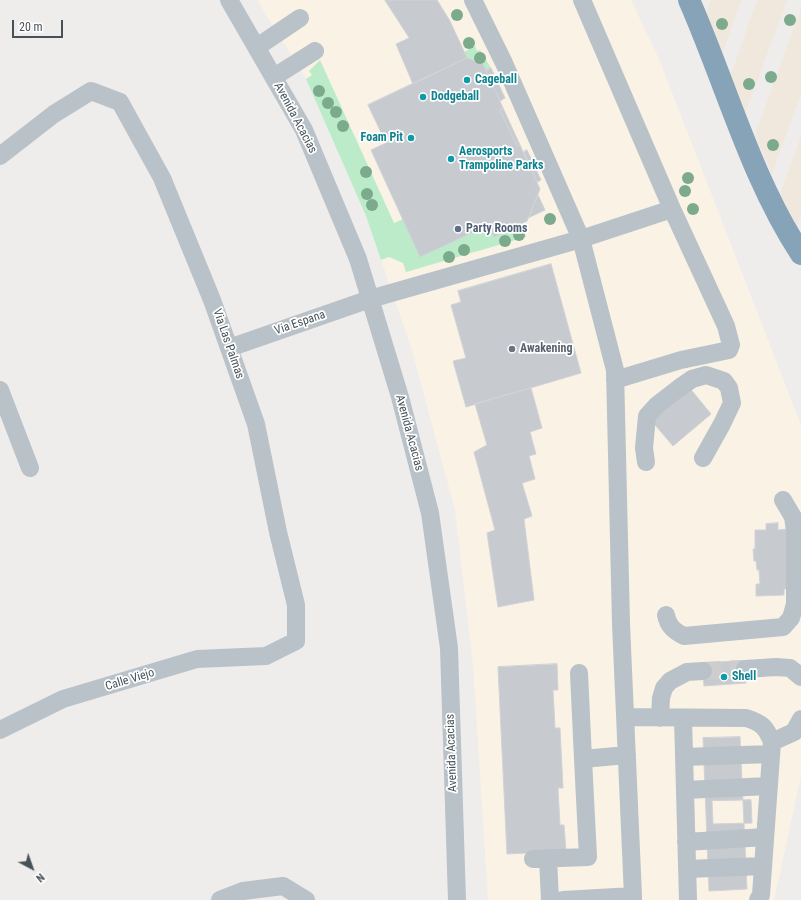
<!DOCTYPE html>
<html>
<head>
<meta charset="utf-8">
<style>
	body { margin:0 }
	#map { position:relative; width:801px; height:900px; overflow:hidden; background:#efecec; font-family:"Roboto Condensed",sans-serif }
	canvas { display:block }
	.north { position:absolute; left:12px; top:848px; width:40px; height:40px; -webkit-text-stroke:3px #fff; paint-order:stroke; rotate:139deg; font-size:11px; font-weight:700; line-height:16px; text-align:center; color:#465158 }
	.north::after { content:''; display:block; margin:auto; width:14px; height:18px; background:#465158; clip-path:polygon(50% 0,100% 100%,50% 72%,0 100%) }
	.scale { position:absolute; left:12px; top:20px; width:51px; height:18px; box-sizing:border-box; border:2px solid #465158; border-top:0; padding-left:5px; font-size:12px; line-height:14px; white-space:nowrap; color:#465158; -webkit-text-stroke:3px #fff; paint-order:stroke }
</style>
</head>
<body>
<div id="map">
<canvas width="801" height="900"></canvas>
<div class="north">N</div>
<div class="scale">20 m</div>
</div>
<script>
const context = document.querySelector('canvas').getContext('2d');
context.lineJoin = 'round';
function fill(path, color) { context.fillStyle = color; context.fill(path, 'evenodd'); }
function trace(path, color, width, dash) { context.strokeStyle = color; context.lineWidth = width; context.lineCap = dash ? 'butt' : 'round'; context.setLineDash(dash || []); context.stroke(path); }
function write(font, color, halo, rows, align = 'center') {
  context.font = font + ' "Roboto Condensed",sans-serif'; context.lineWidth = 3.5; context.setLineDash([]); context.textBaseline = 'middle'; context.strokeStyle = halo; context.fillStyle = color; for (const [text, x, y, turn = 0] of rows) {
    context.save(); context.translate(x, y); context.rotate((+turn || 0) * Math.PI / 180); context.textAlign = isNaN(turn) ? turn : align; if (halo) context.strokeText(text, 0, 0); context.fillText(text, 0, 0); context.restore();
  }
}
fill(new Path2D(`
	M257 0H631L659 59 801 425V776L774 900H488L473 665 455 510 412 350 366 216 306 79Z`), '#faf2e5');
fill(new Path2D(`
	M475 46 477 51 480 50 491 68 486 71 467 58 464 52Z
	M320 60 394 223 403 219 420 257 489 225 495 236 520 224 526 237 406 272 403 263 389 257 381 260 366 216 306 79 312 75 309 71Z`), '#bcebca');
fill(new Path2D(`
	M711 0H741L722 55 705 17Z
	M757 0H787L745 114 730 77Z
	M801 9V93L772 174 755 135Z
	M801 136V216L797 227 780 194Z`), '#f0e8dd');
const building = new Path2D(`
	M385 0H437L450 21 467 58 413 84 396 44 409 38Z
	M467 58 483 64 503 108 500 110 517 146 520 145 540 189 527 221 494 237 489 225 420 257 371 150 386 143 368 105Z
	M491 68 505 98 500 101 486 71Z
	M503 108 520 145 517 146 500 110Z
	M527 150 541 180 537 182 524 152Z
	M538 195 545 210 528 218 531 212Z
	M551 264 581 373 466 407 453 361 466 358 451 305 461 302 458 291Z
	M688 386 711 414 673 446 650 419Z
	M531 388 542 428 530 432 536 454 529 456 535 479 522 483 532 516 524 519 534 600 498 607 487 533 495 530 474 452 487 445 475 404Z
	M778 523V530L789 529 791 589H784V595L756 596V584H760L759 570H757L756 561H754L753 549H755V530H766V524Z
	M745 661 746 683 704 686 702 663Z
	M557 664 558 690H553L555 728H560L563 788H558L560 825H564L566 851 507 854 498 667Z
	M740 737 747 889 709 891 703 738Z
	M751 800 752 823 713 824 712 801Z`);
fill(building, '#c7cacf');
trace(building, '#d1d3d8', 1);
trace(new Path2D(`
	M703 671 745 669`), '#cdcdce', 18, [18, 9]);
trace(new Path2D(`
	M229 0 304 130 358 259 400 397 430 513 449 648 457 900
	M473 0 504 63 581 239 615 370 621 624 633 896
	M257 47 300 18
	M274 77 315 51
	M0 156 54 114 91 91 120 102 162 178 212 300 256 424 278 532 296 605V641L266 656 197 659 63 699 0 730
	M229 348 370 299 581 239 672 209 582 0
	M615 380 681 360 729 350 731 345 726 326 672 209
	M0 390 30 468
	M646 462 644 448 647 416 657 405 679 388 692 379 706 375 724 381 729 388 732 403 722 424 703 458
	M666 615C668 626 674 631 684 636L783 627 791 618 795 604V531L793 517 783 500
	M745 669 776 667 790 668 801 677
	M579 673 583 759
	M625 717 746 718C762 723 766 727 772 742L761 895 758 900
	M660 718 661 698 664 688 670 681 687 672 703 671
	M683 718 688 900
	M772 742 794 732 801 719
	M684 757 771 754
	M685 790 769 786
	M686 842 765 837
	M548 858 550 900
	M533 859 588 857 583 759 627 755
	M687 869 763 866
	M220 900 243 891 283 886 306 900
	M563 900 633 896V900`), '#b8c2c8', 18);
trace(new Path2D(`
	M689 0C726 84 751 178 801 254`), '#87a3b8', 22);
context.fillStyle = '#7caa8d';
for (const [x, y] of [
	[457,15],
	[790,20],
	[722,24],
	[469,43],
	[480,58],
	[771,77],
	[749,84],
	[319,91],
	[328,103],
	[336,112],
	[343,126],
	[773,145],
	[366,172],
	[688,178],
	[685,191],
	[367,194],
	[372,205],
	[693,209],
	[550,219],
	[519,235],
	[505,241],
	[464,250],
	[449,257]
]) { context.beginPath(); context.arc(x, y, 6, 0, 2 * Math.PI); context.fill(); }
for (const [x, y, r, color] of [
	[467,80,4,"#0f9aa8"],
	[423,97,4,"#0f9aa8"],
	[411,138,4,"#0f9aa8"],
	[451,159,4,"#0f9aa8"],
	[458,229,4,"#5c6f8a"],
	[512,349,4,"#6b7280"],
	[724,677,4,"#0f9aa8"]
]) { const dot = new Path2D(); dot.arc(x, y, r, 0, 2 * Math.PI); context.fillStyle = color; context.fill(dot); trace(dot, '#fff', 1.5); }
write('bold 12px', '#0d838f', '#fff', [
	["Cageball",475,80],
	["Dodgeball",431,97],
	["Foam Pit",403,138,"right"],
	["Aerosports",459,152],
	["Trampoline Parks",459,166],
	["Shell",732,677]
], 'left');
write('12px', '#465158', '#fff', [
	["Avenida Acacias",295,118,62],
	["Via Espana",300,323,-19],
	["Via Las Palmas",228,344,71],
	["Avenida Acacias",409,433,75],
	["Calle Viejo",130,680,-17],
	["Avenida Acacias",452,753,-92]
]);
write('bold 12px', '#4e5e75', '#fff', [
	["Party Rooms",466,229]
], 'left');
write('bold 12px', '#5b616d', '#fff', [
	["Awakening",520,349]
], 'left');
</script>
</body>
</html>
